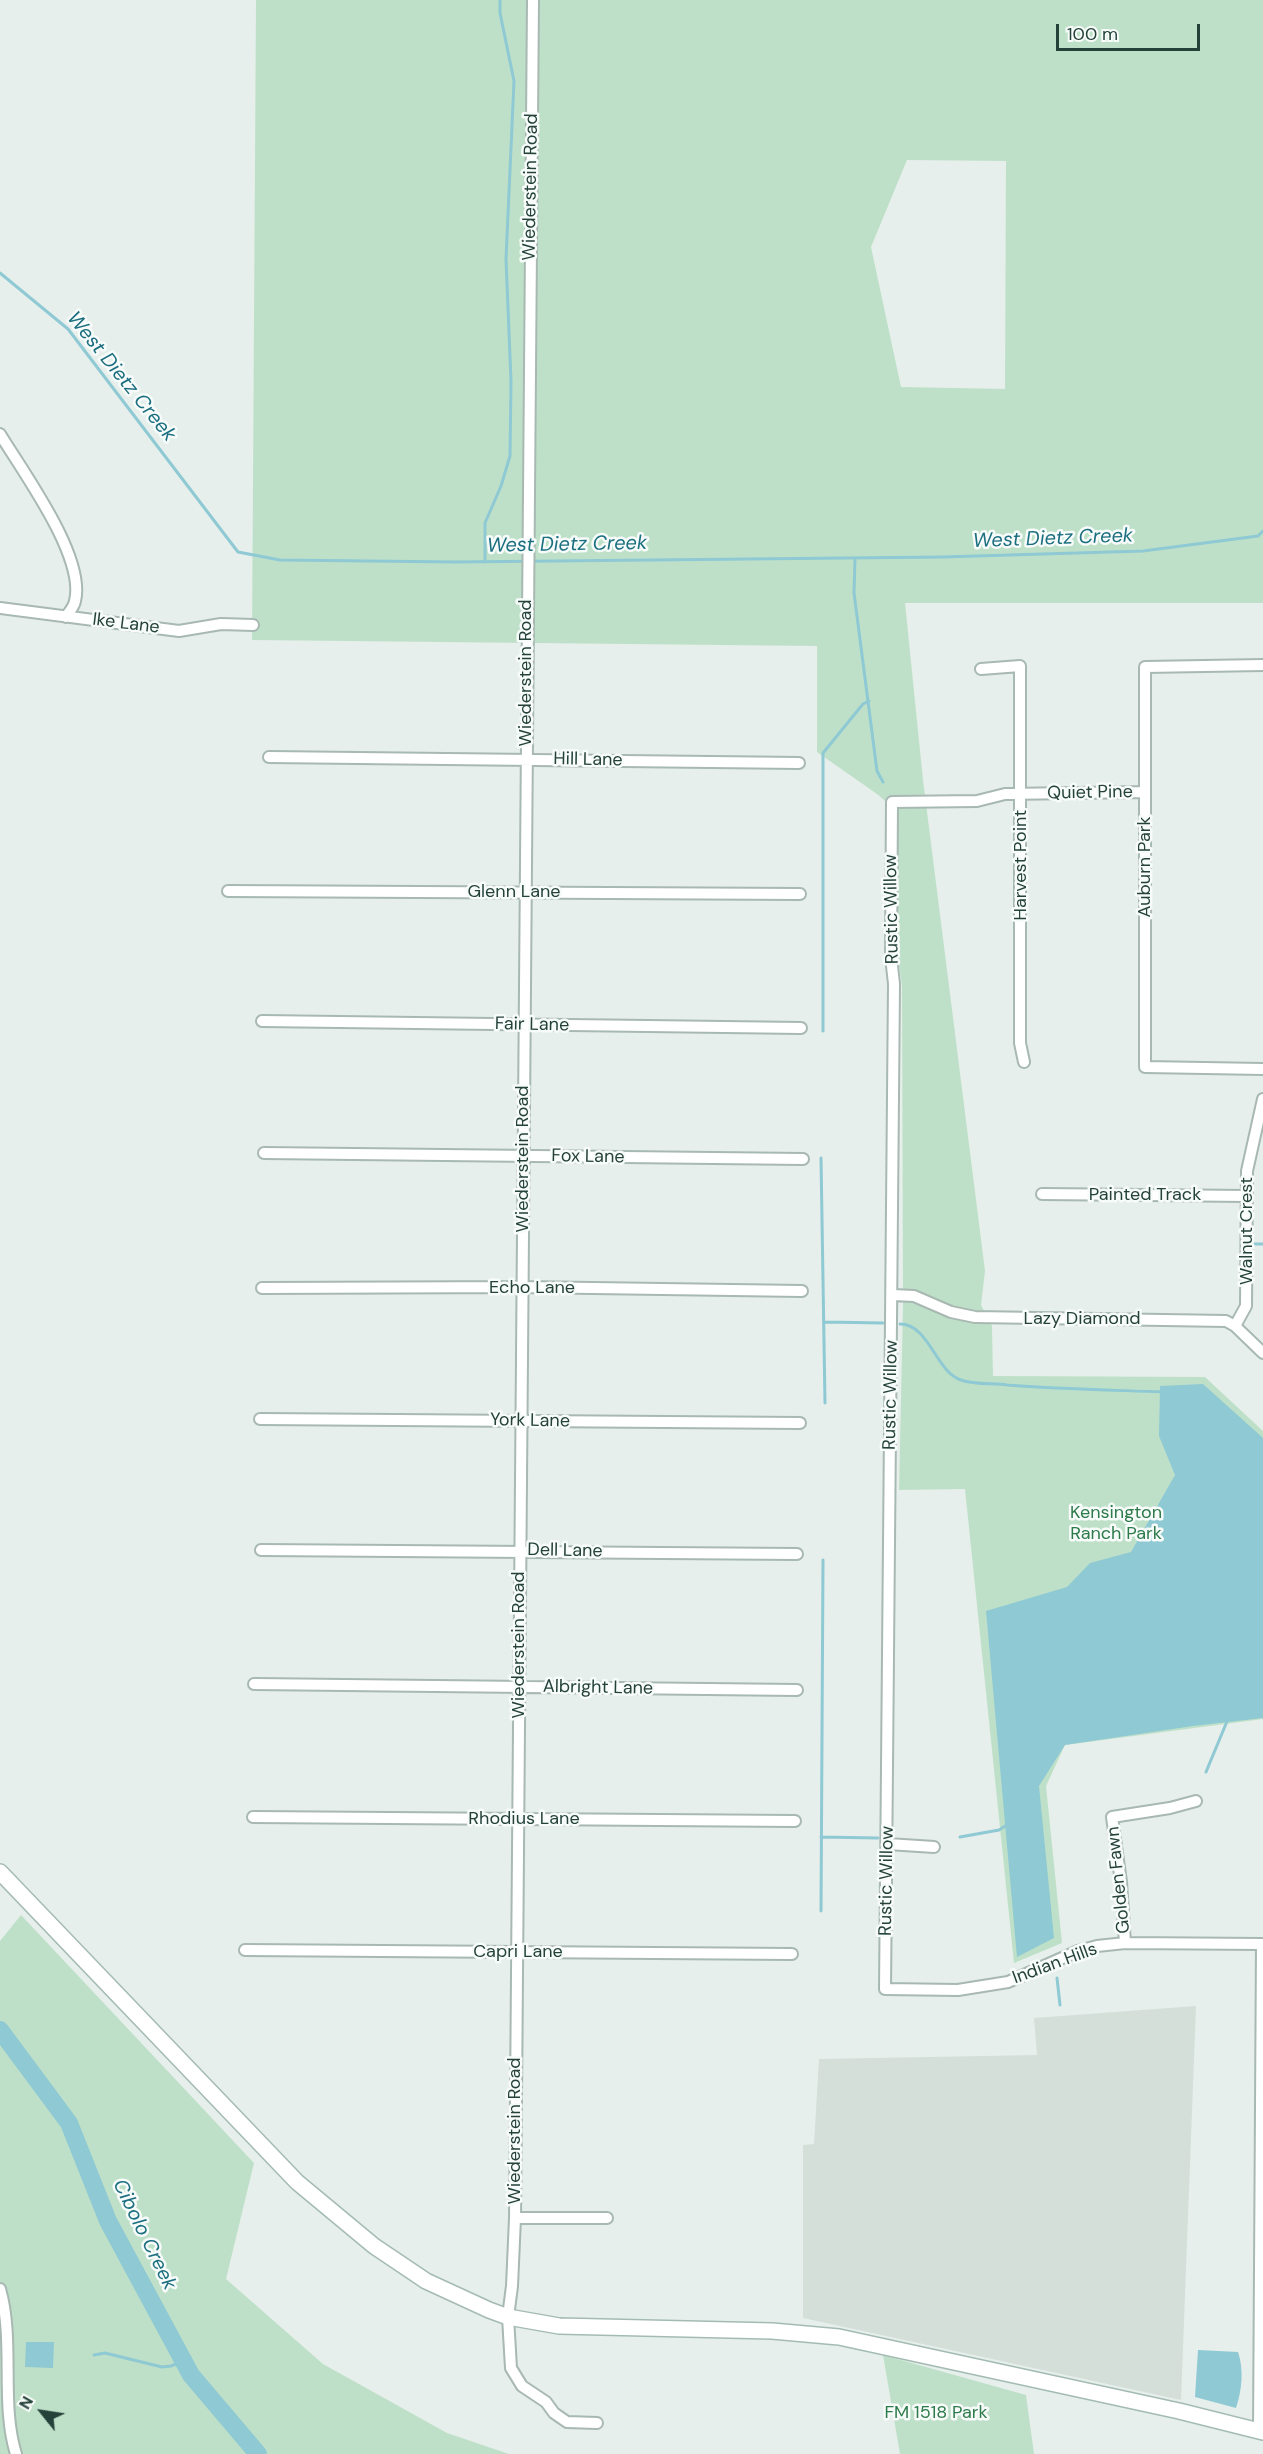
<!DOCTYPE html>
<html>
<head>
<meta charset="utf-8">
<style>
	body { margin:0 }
	#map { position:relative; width:1263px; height:2454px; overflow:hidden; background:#e6efeb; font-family:"DM Sans",sans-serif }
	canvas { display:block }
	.north { position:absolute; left:12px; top:2382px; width:60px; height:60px; -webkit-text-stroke:4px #f7fbf9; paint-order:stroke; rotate:300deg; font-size:16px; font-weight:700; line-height:24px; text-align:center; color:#24423a }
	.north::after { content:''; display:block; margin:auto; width:21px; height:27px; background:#24423a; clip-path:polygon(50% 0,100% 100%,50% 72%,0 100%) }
	.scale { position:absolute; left:1056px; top:24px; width:144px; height:27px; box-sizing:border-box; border:3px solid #24423a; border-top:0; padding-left:8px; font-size:18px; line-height:21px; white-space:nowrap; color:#24423a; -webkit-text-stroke:4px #f7fbf9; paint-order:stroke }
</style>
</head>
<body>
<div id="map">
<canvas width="1263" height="2454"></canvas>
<div class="north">N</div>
<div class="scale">100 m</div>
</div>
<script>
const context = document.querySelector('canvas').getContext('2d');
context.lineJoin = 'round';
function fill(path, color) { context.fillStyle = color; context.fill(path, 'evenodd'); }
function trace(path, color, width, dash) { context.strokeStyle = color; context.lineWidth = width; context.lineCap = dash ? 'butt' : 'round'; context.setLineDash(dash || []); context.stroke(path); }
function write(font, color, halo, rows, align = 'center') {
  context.font = font + ' "DM Sans",sans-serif'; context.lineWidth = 5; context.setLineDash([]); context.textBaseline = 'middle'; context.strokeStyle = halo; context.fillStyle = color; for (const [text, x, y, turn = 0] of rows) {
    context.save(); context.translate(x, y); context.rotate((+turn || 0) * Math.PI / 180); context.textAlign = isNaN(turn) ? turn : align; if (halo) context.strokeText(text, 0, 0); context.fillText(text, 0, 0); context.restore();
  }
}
fill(new Path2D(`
	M1196 2006 1181 2400 803 2318V2145L814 2144 819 2059 1037 2055 1034 2018Z`), '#d4dfda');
fill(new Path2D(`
	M256 0H1263V603H905L923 780 985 1271 981 1305 992 1326 993 1376 1205 1377 1263 1431V1719L1065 1745 1046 1786 1062 1943 1014 1963 965 1489 899 1490 903 1307 902 985 897 952 898 812 877 794 817 752V646L252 640ZM907 160 1006 161 1005 389 901 387 871 247Z
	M21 1915 254 2163 226 2279 323 2364 447 2433 509 2454H0V1941Z
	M883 2355 1026 2395 1034 2454H900Z`), '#bfe0c8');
fill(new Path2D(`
	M1203 1384 1263 1438V1718L1193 1726 1065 1745 1039 1786 1054 1938 1017 1957 986 1611 1067 1587 1090 1563 1131 1552 1175 1475 1159 1436 1160 1386Z
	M26 2342H54L53 2368 25 2367Z
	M1198 2350 1238 2352C1244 2370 1242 2390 1236 2408L1195 2397Z`), '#8ec9d4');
trace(new Path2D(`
	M0 273 68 329 238 552 280 560 456 562 943 557 1143 551 1258 536 1263 531
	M855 558 854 593 877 771 883 782
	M485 562V523L501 486 510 456 511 381 506 259 514 81 500 13V0
	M823 1031V753L863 704 869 701
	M821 1158 825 1403
	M1254 1244H1263
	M825 1322 883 1323
	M900 1324C929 1324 936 1372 961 1380 975 1385 993 1383 1007 1385 1059 1389 1111 1390 1163 1392
	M1206 1772 1228 1719
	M821 1837 878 1838
	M960 1837 999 1830 1007 1825
	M821 1911 823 1560
	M1057 1978 1060 2005
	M94 2355 105 2353 162 2367 171 2366 183 2361`), '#8ec9d4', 3);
trace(new Path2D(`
	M0 2030 69 2123 108 2221 191 2375 258 2454`), '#8ec9d4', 18);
const minor = new Path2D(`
	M533 0 515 2218 512 2286 508 2317 511 2368 522 2386 546 2402 554 2413 567 2422 597 2423
	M0 434C23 472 86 557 75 601 74 607 69 612 66 617
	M0 608 179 631 221 624 253 625
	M1263 665 1145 667V1067L1263 1069
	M981 669 1020 666V1043L1024 1062
	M269 757 799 763
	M1145 792 1005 794 977 801 892 802 891 957 894 984 885 1989 958 1990 1008 1982 1078 1951 1097 1946 1125 1943 1262 1944 1259 2431
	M228 891 800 894
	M262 1021 801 1028
	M264 1153 803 1159
	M1042 1194 1247 1196
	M262 1288 522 1287 802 1291
	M893 1295 914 1296 951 1312 975 1317 1226 1321 1235 1326 1263 1353
	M1235 1326 1246 1306 1247 1171 1263 1099
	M260 1419 800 1423
	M261 1550 797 1554
	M254 1684 797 1690
	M253 1817 795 1821
	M888 1844 934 1847
	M1125 1943 1121 1882 1112 1817 1170 1808 1196 1801
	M245 1950 792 1954
	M515 2218H607
	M0 2289C15 2341 0 2403 16 2454`);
const secondary = new Path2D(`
	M0 1872 297 2182 374 2246 426 2281 489 2310 508 2317 559 2326 772 2331 839 2337 1179 2411 1263 2432`);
trace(minor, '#a8b8b2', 14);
trace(secondary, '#a4bbb3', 18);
trace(minor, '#fff', 10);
trace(secondary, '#fff', 15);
write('18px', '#24423a', '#f7fbf9', [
	["Wiederstein Road",531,187,-89],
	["Ike Lane",126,624,7],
	["Wiederstein Road",526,673,-90],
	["Hill Lane",588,760,1],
	["Quiet Pine",1090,793,-1],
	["Harvest Point",1021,865,-90],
	["Auburn Park",1145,867,-90],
	["Glenn Lane",514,892],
	["Rustic Willow",892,909,-91],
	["Fair Lane",532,1025,1],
	["Fox Lane",588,1157,1],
	["Wiederstein Road",523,1159,-90],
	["Painted Track",1145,1195],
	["Walnut Crest",1247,1231,-90],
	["Echo Lane",532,1288],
	["Lazy Diamond",1082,1319],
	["Rustic Willow",891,1395,-89],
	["York Lane",530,1421,1],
	["Dell Lane",565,1551,1],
	["Wiederstein Road",519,1645,-90],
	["Albright Lane",598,1688,1],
	["Rhodius Lane",524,1819],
	["Golden Fawn",1119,1880,-96],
	["Rustic Willow",887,1881,-89],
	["Capri Lane",518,1952],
	["Indian Hills",1055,1964,-20],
	["Wiederstein Road",515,2131,-90]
]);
write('18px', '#2d7a4b', '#f7fbf9', [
	["Kensington",1116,1513],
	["Ranch Park",1116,1534],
	["FM 1518 Park",936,2413]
]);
write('italic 20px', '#1c6f80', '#f7fbf9', [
	["West Dietz Creek",121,377,51],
	["West Dietz Creek",1053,539,-2],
	["West Dietz Creek",567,545,-1],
	["Cibolo Creek",144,2235,64]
]);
</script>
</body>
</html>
